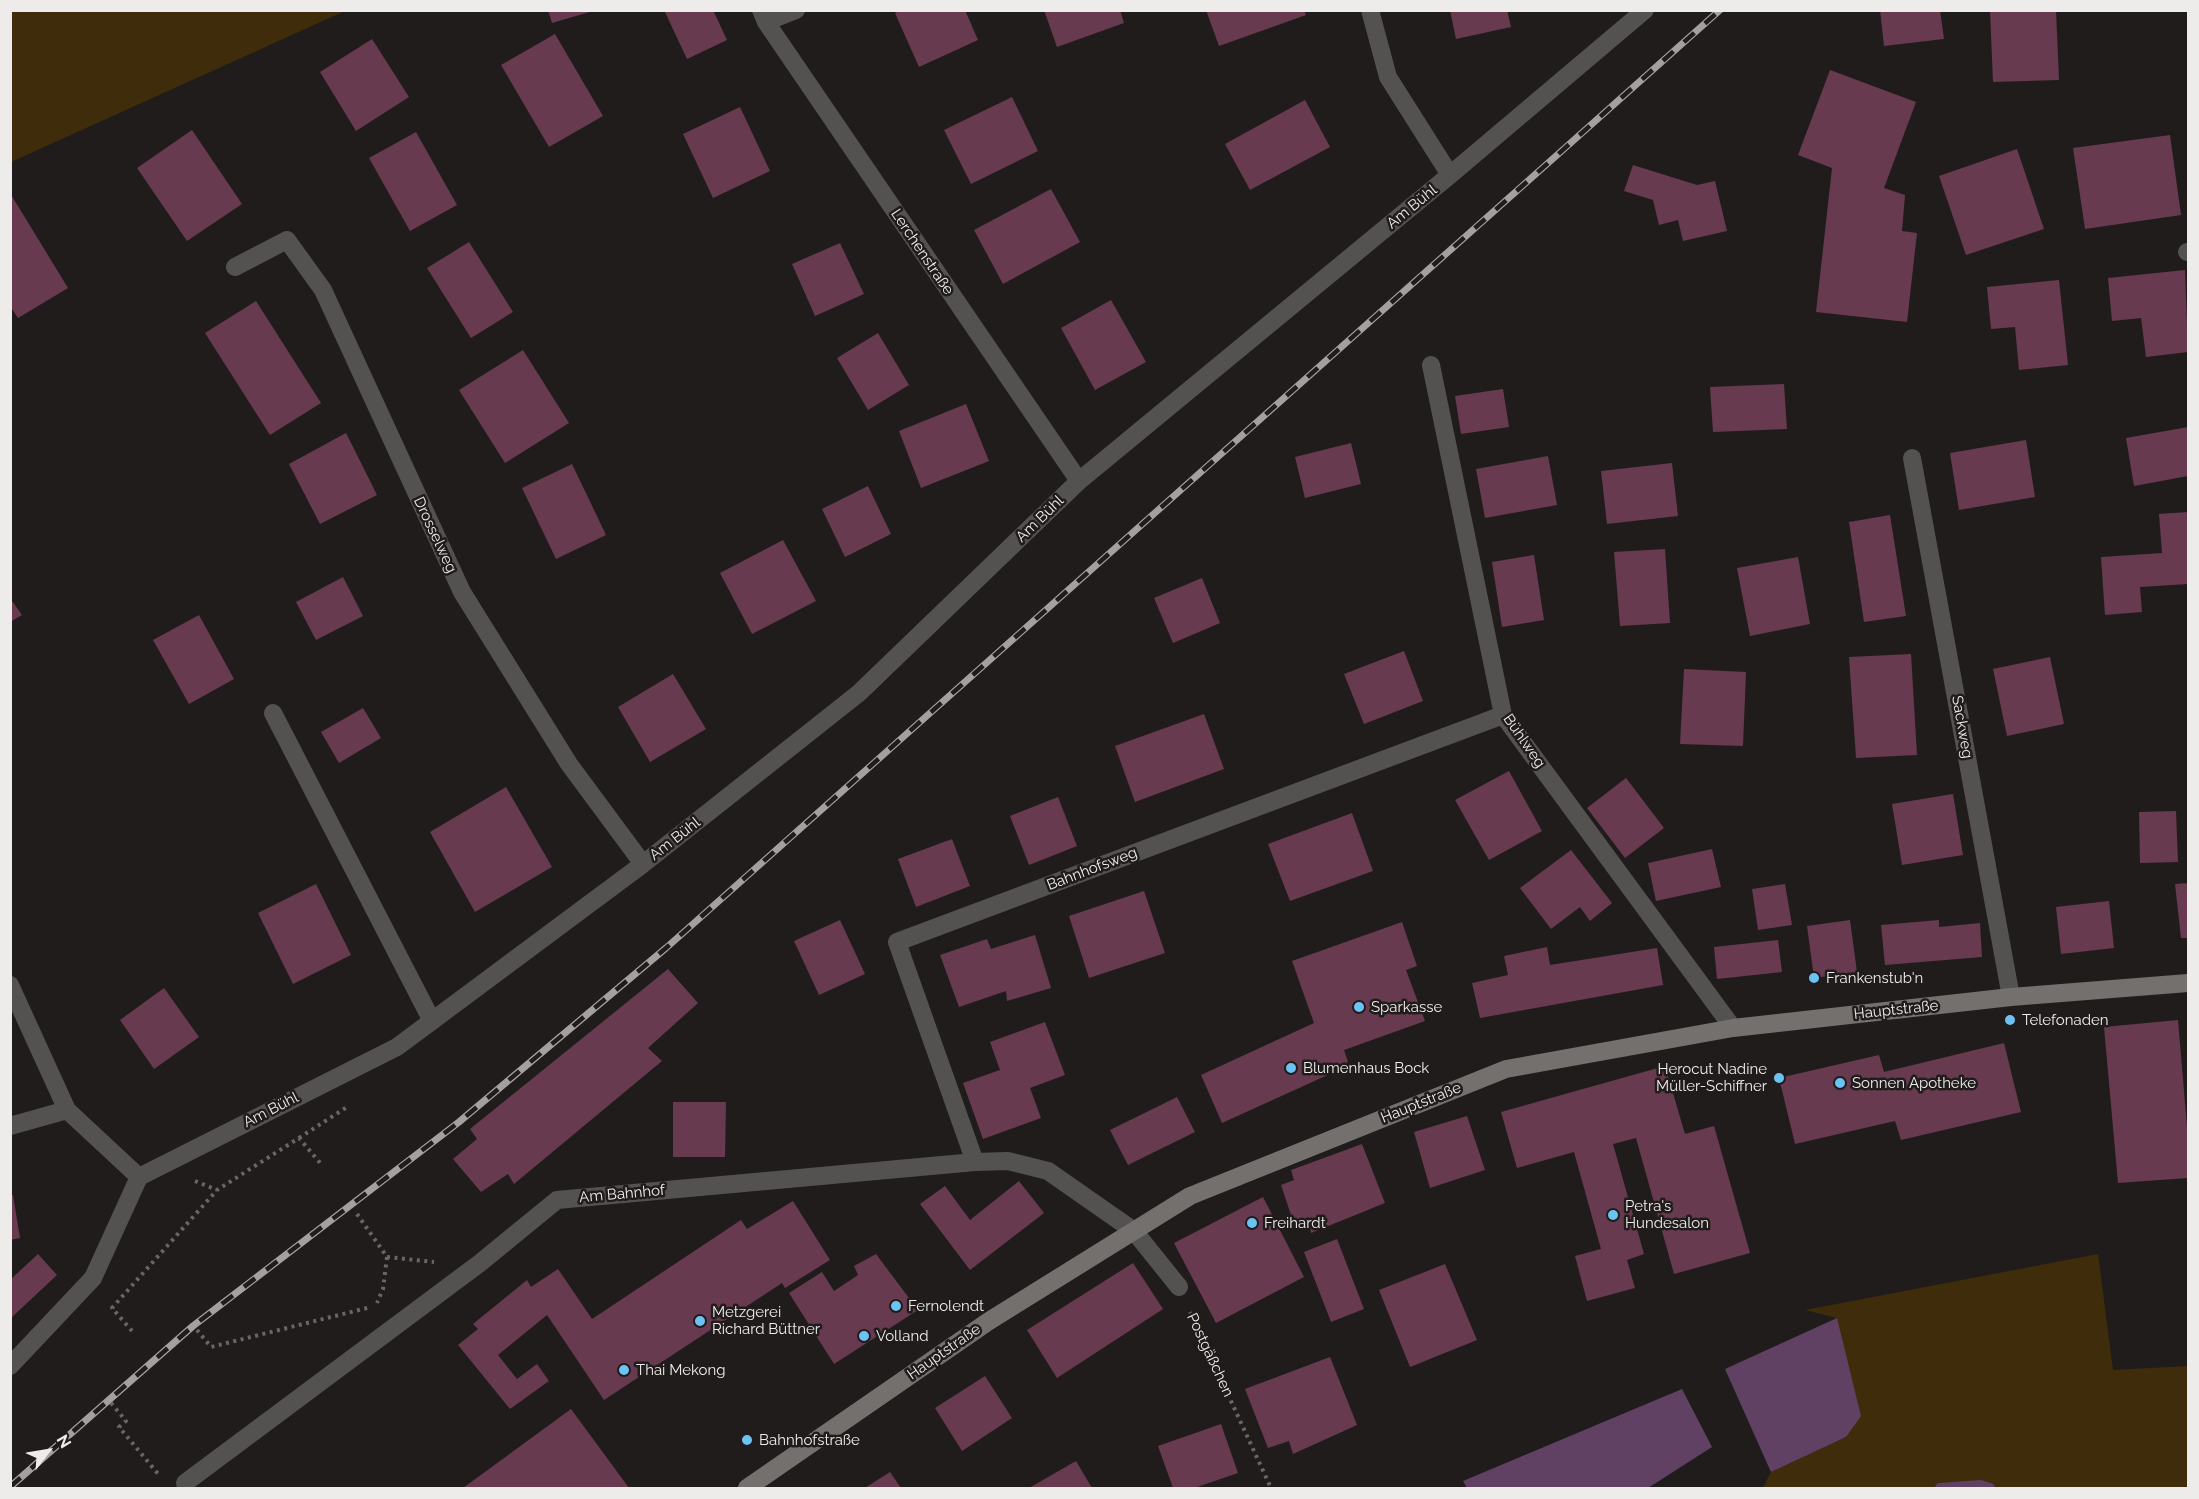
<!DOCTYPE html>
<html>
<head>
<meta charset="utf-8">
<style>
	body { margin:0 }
	#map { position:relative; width:2199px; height:1499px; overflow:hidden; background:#211c1c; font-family:Raleway,sans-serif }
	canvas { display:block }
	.frame { position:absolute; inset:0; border:12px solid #eeebeb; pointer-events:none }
	.north { position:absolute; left:18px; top:1421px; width:60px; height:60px; -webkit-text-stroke:4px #211c1c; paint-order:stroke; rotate:59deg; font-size:16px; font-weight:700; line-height:24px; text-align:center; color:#eeebeb }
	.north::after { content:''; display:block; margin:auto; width:21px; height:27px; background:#eeebeb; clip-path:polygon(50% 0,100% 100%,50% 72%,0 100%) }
</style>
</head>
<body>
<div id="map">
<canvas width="2199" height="1499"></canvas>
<div class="frame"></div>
<div class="north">N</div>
</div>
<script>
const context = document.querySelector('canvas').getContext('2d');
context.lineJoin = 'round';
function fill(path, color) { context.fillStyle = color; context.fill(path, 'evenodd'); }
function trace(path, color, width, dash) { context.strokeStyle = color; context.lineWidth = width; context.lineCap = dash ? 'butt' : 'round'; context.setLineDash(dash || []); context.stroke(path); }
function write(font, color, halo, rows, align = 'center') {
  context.font = font + ' Raleway,sans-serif'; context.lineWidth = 5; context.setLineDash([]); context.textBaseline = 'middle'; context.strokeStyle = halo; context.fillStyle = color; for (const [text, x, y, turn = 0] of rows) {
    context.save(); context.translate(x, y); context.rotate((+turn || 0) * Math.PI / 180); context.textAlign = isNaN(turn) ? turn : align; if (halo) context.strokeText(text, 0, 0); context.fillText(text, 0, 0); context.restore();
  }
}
fill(new Path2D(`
	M11 10H345V11L11 162Z
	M2098 1254 2113 1370 2188 1366V1488H1763L1771 1472 1846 1437 1837 1318 1805 1310Z`), '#3e2c0b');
fill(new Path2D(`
	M1837 1318 1861 1416 1846 1437 1771 1472 1725 1369Z
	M1682 1389 1712 1447 1648 1488H1467L1463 1481Z`), '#604164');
trace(new Path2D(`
	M1940 1488 1980 1485 1990 1488`), '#604164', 10);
fill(new Path2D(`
	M548 10H592L593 11 552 23Z
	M664 10H713L727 40 687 59Z
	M901 10H965L978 40 919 67 895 13Z
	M1044 10H1120L1124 23 1057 47Z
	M1206 10H1304L1306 15 1219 46Z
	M1450 10H1507L1511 27 1456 39Z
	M1880 10H1940L1944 39 1884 46Z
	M1990 10H2056L2059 80 1993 82Z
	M555 34 603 116 549 147 501 65Z
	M372 39 409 97 356 131 320 72Z
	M1830 70 1916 102 1884 188 1905 195 1902 231 1917 233 1907 322 1816 312 1832 168 1798 155Z
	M1012 97 1038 151 971 184 944 130Z
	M1305 100 1330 147 1250 190 1225 144Z
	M740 107 770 171 713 198 683 134Z
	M192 130 242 204 187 241 137 168Z
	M416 132 457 205 410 231 369 158Z
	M2170 135 2181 215 2085 229 2073 148Z
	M2017 149 2044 229 1966 255 1939 176Z
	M1633 165 1697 185 1715 181 1727 231 1683 241 1678 220 1659 225 1653 200 1624 191Z
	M1051 189 1080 242 1003 284 974 230Z
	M10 193 68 288 18 318 10 306Z
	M469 242 513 312 471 338 427 268Z
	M840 243 864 294 815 316 792 264Z
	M2185 270 2188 352 2146 357 2141 318 2112 321 2108 278Z
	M2059 280 2068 365 2019 370 2015 327 1991 329 1987 287Z
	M1111 300 1146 362 1095 390 1061 328Z
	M256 301 321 403 270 435 205 333Z
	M878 333 909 385 868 410 837 358Z
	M523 350 569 423 505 463 459 390Z
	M1784 384 1787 429 1713 432 1710 387Z
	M1503 389 1509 427 1461 434 1455 396Z
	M966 404 989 461 921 488 899 431Z
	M2188 427V476L2134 486 2126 438Z
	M346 433 377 495 320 524 289 464Z
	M2026 440 2035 497 1959 510 1950 453Z
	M1351 443 1361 484 1305 498 1295 457Z
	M1548 456 1557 505 1485 518 1476 469Z
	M1672 463 1678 516 1607 524 1601 471Z
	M572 464 606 535 556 559 522 488Z
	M868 486 891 534 845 557 822 509Z
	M2188 512V584L2140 587 2142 612 2105 615 2101 557 2162 553 2159 514Z
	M1890 515 1906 616 1864 622 1849 522Z
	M783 540 816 601 752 634 720 573Z
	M1665 549 1670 623 1620 626 1614 552Z
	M1534 555 1544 620 1502 627 1492 562Z
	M1798 557 1810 624 1750 636 1737 568Z
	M343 577 363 616 316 640 296 602Z
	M1202 578 1220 623 1173 643 1154 598Z
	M10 598 22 615 10 622Z
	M199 615 234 679 189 704 153 640Z
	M1404 651 1423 701 1364 724 1344 674Z
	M1911 654 1917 755 1856 758 1849 657Z
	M2050 657 2064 724 2007 736 1993 669Z
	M1684 669 1746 672 1743 746 1680 744Z
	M673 674 706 729 650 762 618 707Z
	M363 708 381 738 339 763 321 732Z
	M1204 714 1224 769 1135 802 1115 746Z
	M1509 771 1542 831 1489 860 1455 800Z
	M1626 778 1664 828 1625 858 1587 808Z
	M506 787 552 867 475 912 430 832Z
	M1953 794 1963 855 1902 865 1892 804Z
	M1058 797 1077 846 1029 865 1010 816Z
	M2176 811 2178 862 2140 863 2139 812Z
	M1352 813 1373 871 1290 901 1268 844Z
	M952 839 970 886 916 907 898 859Z
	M1712 849 1721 887 1656 901 1648 863Z
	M1571 850 1612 903 1590 921 1580 907 1551 929 1520 888Z
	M2188 883V938H2181L2175 884Z
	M316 884 351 955 293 984 258 913Z
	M1785 884 1792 925 1758 930 1752 889Z
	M1144 891 1165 953 1089 978 1069 916Z
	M2109 901 2114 948 2061 954 2056 907Z
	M840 920 865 974 819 995 794 941Z
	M1850 920 1857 972 1814 978 1807 926Z
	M1939 920V927L1980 923 1982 957 1885 965 1881 925Z
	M1402 922 1417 966 1406 970 1425 1021 1344 1050 1348 1062 1330 1069 1332 1073 1222 1123 1201 1075 1314 1023 1292 961Z
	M1035 935 1051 988 1007 1001 1006 991 959 1007 940 955 987 939 991 949Z
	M1778 940 1782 972 1717 979 1714 947Z
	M1547 947 1550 965 1657 948 1663 985 1480 1018 1472 983 1508 975 1504 956Z
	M668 969 698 1003 648 1048 662 1061 514 1184 508 1174 481 1192 453 1159 477 1139 470 1129Z
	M164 988 199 1037 154 1069 120 1020Z
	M2178 1020 2188 1139V1178L2118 1183 2104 1027Z
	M1045 1022 1065 1075 1030 1088 1041 1118 983 1139 963 1083 1000 1070 990 1042Z
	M2004 1043 2021 1112 1901 1140 1895 1121 1795 1144 1779 1078 1879 1055 1884 1072Z
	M1665 1066 1685 1134 1714 1126 1750 1253 1674 1274 1636 1138 1613 1144 1644 1254 1627 1260 1635 1288 1587 1301 1575 1256 1601 1249 1574 1152 1517 1168 1501 1112Z
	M1177 1097 1195 1132 1128 1165 1110 1130Z
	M673 1102H726L725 1157H673Z
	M1467 1116 1485 1170 1430 1188 1414 1132Z
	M1362 1144 1385 1203 1311 1233 1308 1219 1294 1224 1281 1185 1294 1180 1291 1170Z
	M1019 1181 1044 1213 970 1270 920 1204 945 1186 970 1220Z
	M13 1195 20 1238 10 1240V1196Z
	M1263 1197 1304 1277 1216 1323 1174 1243Z
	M793 1201 830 1260 785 1288 782 1283 604 1400 547 1315 498 1355 517 1379 537 1364 549 1381 510 1409 458 1345 478 1329 473 1324 527 1280 531 1287 558 1269 592 1319 741 1220 747 1229Z
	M1337 1239 1364 1309 1331 1322 1304 1252Z
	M38 1254 57 1275 10 1319V1280Z
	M876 1254 918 1310 834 1364 789 1293 822 1272 834 1291 858 1275 854 1266Z
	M1133 1263 1163 1309 1057 1378 1027 1330Z
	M1445 1264 1477 1340 1410 1367 1379 1290Z
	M1330 1357 1357 1425 1293 1454 1289 1441 1268 1448 1245 1389Z
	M985 1376 1012 1418 962 1451 935 1408Z
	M571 1409 629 1488H463Z
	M1221 1424 1238 1473 1194 1488H1173L1158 1446Z
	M1076 1461 1092 1488H1029Z
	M890 1472 901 1488H865Z`), '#673a4f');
trace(new Path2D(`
	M299 1138 347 1107
	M195 1181 217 1190
	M357 1214 387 1257 383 1289 377 1303
	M387 1257 434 1262
	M1190 1312 1271 1488
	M197 1330 211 1347 371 1307
	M132 1331 112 1308 217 1190 299 1138 321 1164
	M111 1403 126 1421 119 1427 159 1475`), '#6a6666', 4, [3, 4.5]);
trace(new Path2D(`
	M273 713 432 1021
	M975 1162 897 942 1503 715`), '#545251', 18);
trace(new Path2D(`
	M761 10 766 22 1079 481
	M1370 10 1388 77 1450 175
	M766 22 796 10
	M2187 252H2188
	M235 267 287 240 323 290 462 592 569 764 643 864
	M1431 365 1503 715 1733 1028
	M1912 458 2011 997
	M10 985 67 1110 139 1177
	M10 1126 67 1110
	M139 1177 397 1047 643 864 859 693 1079 481 1450 175 1645 10
	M10 1366 93 1278 139 1177
	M185 1483 480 1263 557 1200 975 1162 1008 1161 1048 1171 1134 1231 1179 1287`), '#545251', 18);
trace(new Path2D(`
	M747 1488 989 1321 1190 1196 1506 1069 1733 1028 2011 997 2188 983`), '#74706e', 18);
const rail = new Path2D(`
	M10 1487 193 1326 459 1122 666 948 1720 10`);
trace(rail, '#a4a0a0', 7);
trace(rail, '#211c1c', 4.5, [14]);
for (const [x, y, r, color] of [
	[1814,978,6,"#6cc3f2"],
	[1359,1007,6,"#6cc3f2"],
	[2010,1020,6,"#6cc3f2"],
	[1291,1068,6,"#6cc3f2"],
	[1779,1078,6,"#6cc3f2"],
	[1840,1083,6,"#6cc3f2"],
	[1613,1215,6,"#6cc3f2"],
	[1252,1223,6,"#6cc3f2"],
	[896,1306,6,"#6cc3f2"],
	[700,1321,6,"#6cc3f2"],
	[864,1336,6,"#6cc3f2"],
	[624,1370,6,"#6cc3f2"],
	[747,1440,6,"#6cc3f2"]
]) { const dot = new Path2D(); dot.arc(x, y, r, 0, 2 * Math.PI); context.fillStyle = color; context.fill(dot); trace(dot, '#211c1c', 2); }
write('15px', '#eeebeb', '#211c1c', [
	["Am Bühl",1412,207,-39],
	["Lerchenstraße",922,252,56],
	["Am Bühl",1040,519,-44],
	["Drosselweg",435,535,65],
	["Sackweg",1962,727,80],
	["Bühlweg",1524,741,55],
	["Am Bühl",675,839,-38],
	["Bahnhofsweg",1092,869,-21],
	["Hauptstraße",1896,1010,-6],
	["Hauptstraße",1421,1103,-22],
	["Am Bühl",271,1110,-27],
	["Am Bahnhof",622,1194,-5],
	["Hauptstraße",944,1352,-35],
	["Postgäßchen",1210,1355,65]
]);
write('15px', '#eeebeb', '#211c1c', [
	["Frankenstub'n",1826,978],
	["Sparkasse",1371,1007],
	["Telefonaden",2022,1020],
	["Blumenhaus Bock",1303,1068],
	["Herocut Nadine",1767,1069,"right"],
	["Müller-Schiffner",1767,1086,"right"],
	["Sonnen Apotheke",1852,1083],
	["Petra's",1625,1206],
	["Hundesalon",1625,1223],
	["Freihardt",1264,1223],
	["Fernolendt",908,1306],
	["Metzgerei",712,1312],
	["Richard Büttner",712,1329],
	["Volland",876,1336],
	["Thai Mekong",636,1370],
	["Bahnhofstraße",759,1440]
], 'left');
</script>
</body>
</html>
